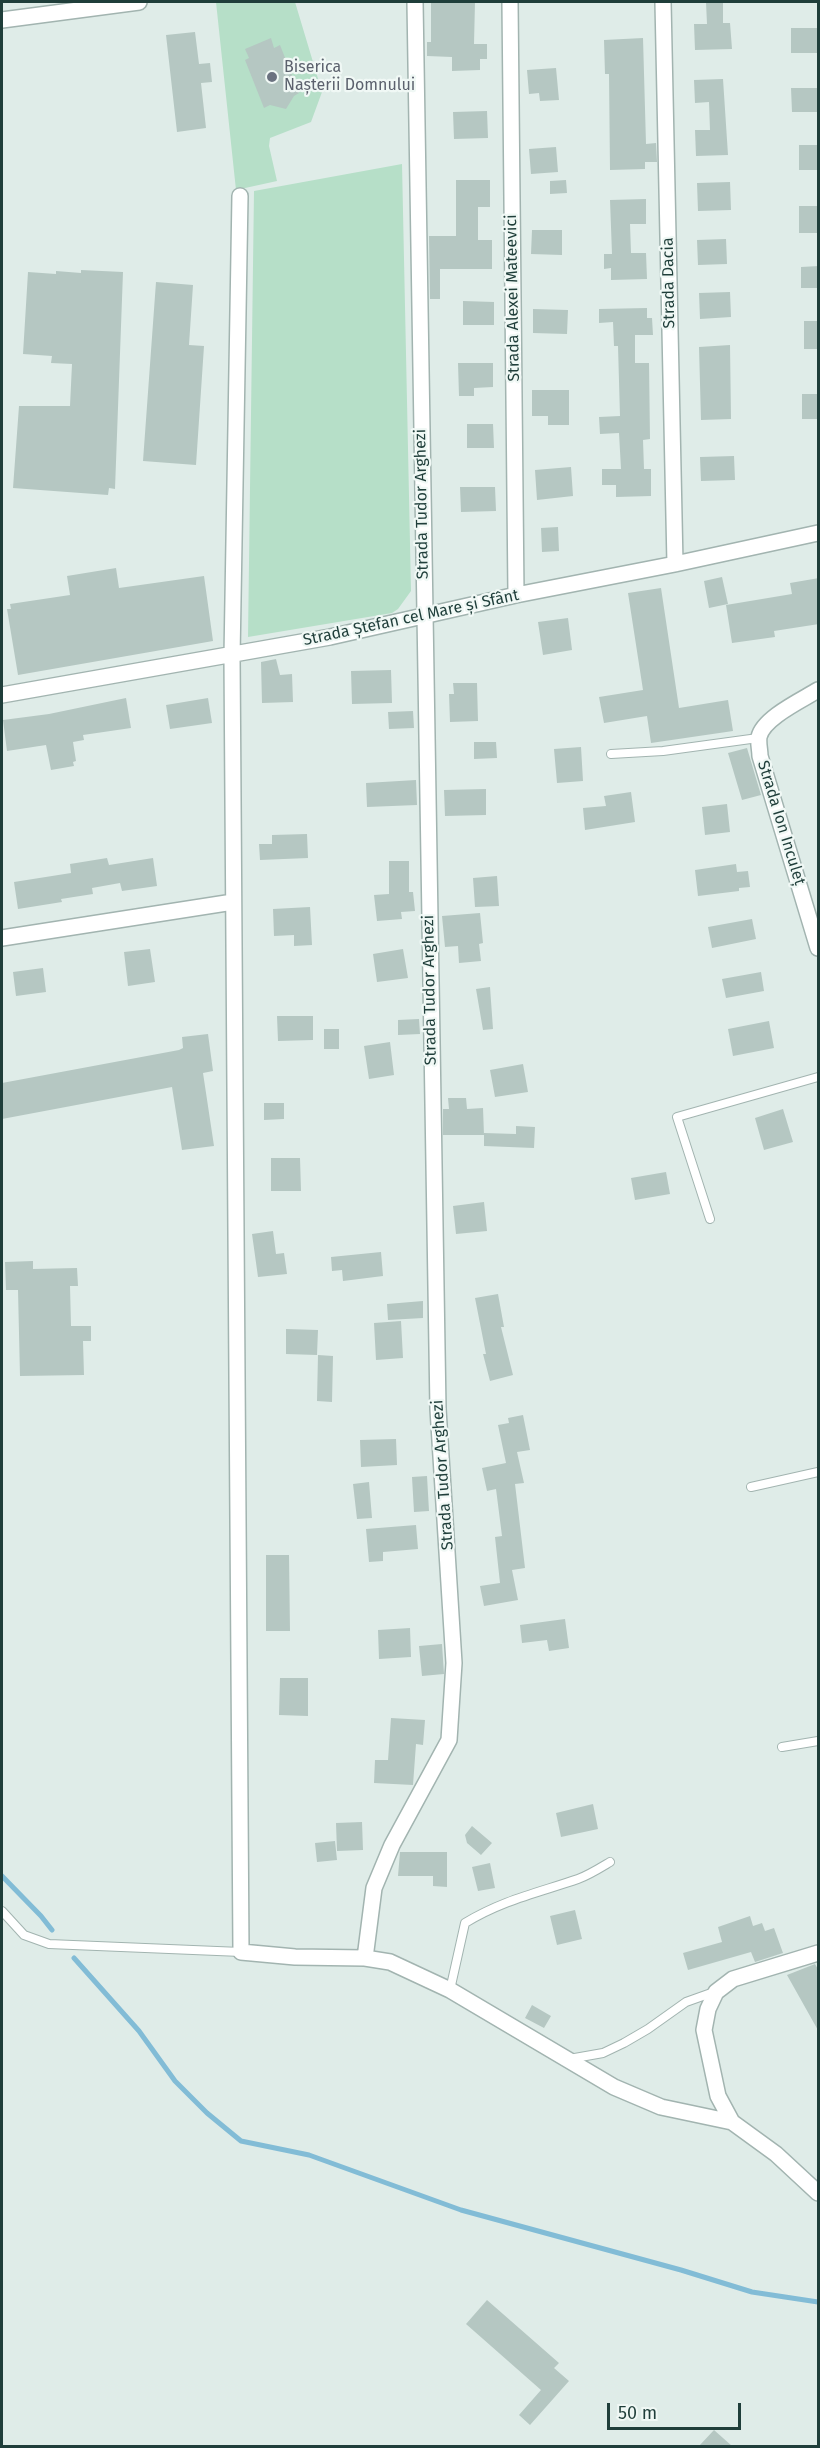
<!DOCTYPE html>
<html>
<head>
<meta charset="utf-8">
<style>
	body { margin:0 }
	#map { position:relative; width:820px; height:2448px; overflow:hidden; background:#dfece8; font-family:"Fira Sans",sans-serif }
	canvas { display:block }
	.frame { position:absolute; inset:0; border:3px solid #1f3e3a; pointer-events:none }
	.scale { position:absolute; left:607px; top:2403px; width:134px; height:27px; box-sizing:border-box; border:3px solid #1f3e3a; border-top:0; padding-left:8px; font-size:18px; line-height:21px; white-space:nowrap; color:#1f3e3a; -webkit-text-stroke:4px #f0f8f5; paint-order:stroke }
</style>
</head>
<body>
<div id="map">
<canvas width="820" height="2448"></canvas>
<div class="frame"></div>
<div class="scale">50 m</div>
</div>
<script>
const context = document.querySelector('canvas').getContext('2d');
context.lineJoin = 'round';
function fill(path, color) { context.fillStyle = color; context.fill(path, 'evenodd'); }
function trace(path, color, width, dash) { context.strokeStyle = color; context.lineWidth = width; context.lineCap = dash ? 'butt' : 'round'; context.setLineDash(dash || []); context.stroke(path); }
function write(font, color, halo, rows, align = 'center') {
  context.font = font + ' "Fira Sans",sans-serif'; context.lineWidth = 4.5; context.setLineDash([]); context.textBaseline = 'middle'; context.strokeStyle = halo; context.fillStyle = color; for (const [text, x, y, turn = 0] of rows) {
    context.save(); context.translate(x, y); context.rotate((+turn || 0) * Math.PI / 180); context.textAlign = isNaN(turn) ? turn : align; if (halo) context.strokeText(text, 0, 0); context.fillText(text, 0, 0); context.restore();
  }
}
fill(new Path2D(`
	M216 2H295L322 92 311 122 270 138 269 146 277 181 236 190Z
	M402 164 411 591 398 609 392 613 248 637 254 191Z`), '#b6dfc8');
trace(new Path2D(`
	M2 1876 41 1916 52 1930
	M74 1958 139 2031 175 2081 207 2113 241 2141 309 2155 461 2210 681 2270 752 2292 818 2302`), '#82bcd6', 5);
fill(new Path2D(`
	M431 2H475L474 44H487V59H480V70L452 71V57L427 56V42H431Z
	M706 2H723V23H730L732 49 695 50 694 24H707Z
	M791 28H819V53H791Z
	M195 32 199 64 210 63 212 82 201 83 206 128 177 132 166 35Z
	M271 38 274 48 280 45 299 93 294 96 286 109 270 105 264 108 245 60 249 58 245 49Z
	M643 38 646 144 656 143 657 162H645V169L610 170 609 74H605L604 40Z
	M556 68 559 100 540 101 539 93 529 94 527 70Z
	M723 79 728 155 696 156 695 130H710L709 102 695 103 694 80Z
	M791 88H819V112H792Z
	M487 111 488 138 454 139 453 112Z
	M799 145H819V170H799Z
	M556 147 558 172 531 174 529 149Z
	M456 180H490V207H478V240H492V269H440V299H430L429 236H456Z
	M566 180 567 193 550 194V181Z
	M730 182 731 210 698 211 697 183Z
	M646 199V224H630L631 253H646L647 279 611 280V268L604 269V254H612L610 200Z
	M799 206H819V233H799Z
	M532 230H562V255L531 254Z
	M726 239 727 264 698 265 697 240Z
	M819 266V288H801V267Z
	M81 270 123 272 115 489 109 488 108 495 13 488 19 406H70L72 364 51 363 52 356 23 354 28 272 56 274V271L81 273Z
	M156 282 193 285 189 345 204 346 196 465 143 461Z
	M730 292 731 317 700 319 699 293Z
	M463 301 494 302V325H463Z
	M647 308V318H652L653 335H635V363H649L650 439 643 440 644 469H651V496L616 497V485H602V469H621L619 433 600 434 599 417 620 416 618 346H614L613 322 599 323V309Z
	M533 309 568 310 567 334 533 333Z
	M804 321H819V349H804Z
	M730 345 731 419 701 420 699 347Z
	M458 363H493V387L474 388V396H459Z
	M532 390H569V425H548V416H532Z
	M802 394H819V419H802Z
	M467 424H493L494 448H467Z
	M734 456 735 480 701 481 700 457Z
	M571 467 573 496 537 500 535 470Z
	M460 487H495L496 511 461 512Z
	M558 527 559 551 542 552 541 528Z
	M116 568 119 588 204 576 213 641 18 675 7 609H11L10 604 70 595 67 576Z
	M722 577 728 604 709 608 704 581Z
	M819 578V624L774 631 775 637 732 643 726 605 792 594 790 583Z
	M661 588 679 708 728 700 733 731 651 743 647 716 604 723 599 697 643 690 628 593Z
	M568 618 572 650 543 655 538 622Z
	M276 659 280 675 292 674 293 702 262 703 261 662Z
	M391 670 392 703 352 704 351 671Z
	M453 683H477L478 721 450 722 449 694H454Z
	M126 698 131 728 83 735 84 740 73 742 76 761 73 762 74 766 51 770 46 745 7 751 3 720 49 714Z
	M208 698 212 723 170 729 166 705Z
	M413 711 414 728 389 729 388 712Z
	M474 742H496L497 758 474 759Z
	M581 747 583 781 557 783 554 749Z
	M747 748 761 795 742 800 728 753Z
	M416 780 417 805 367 807 366 783Z
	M486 789V815L445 816 444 790Z
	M631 792 635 822 585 830 583 808 606 806 604 796Z
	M727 804 730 832 705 835 702 807Z
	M307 834 308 858 260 860 259 844H272V835Z
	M107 858 109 865 153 858 157 886 122 891 120 883 92 888 93 894 61 899 62 902 18 909 14 882 71 873 70 864Z
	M389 861H409V892H413L415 911 401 912 402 919 377 921 374 895 389 894Z
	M736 864 737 872 748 871 750 887 739 888V891L698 896 695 870Z
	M497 876 499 906 475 907 473 878Z
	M310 907 312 945 294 946V935L274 936 273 909Z
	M480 913 483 943 479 944 481 961 459 963 458 946 445 947 442 916Z
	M752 919 756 939 712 948 708 927Z
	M150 949 155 982 128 986 124 952Z
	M403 949 408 978 377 982 373 954Z
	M43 968 46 992 16 996 13 972Z
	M761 972 764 991 726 998 722 979Z
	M490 987 493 1029 483 1030 476 989Z
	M277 1016H313V1040L278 1041Z
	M419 1019 420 1034 398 1035V1020Z
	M769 1021 774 1048 733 1056 728 1029Z
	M324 1029H339V1049H324Z
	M208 1034 213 1071 203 1073 214 1146 182 1150 172 1087 2 1119V1083L179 1050 183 1048 182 1037Z
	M390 1042 394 1075 369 1079 364 1046Z
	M523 1064 528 1092 495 1097 490 1070Z
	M448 1098H466L467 1109 483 1108 484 1135H443V1109H449Z
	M264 1103H284V1119L264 1120Z
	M783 1109 793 1142 764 1150 755 1118Z
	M516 1126 535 1127 534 1148 484 1146V1133L516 1134Z
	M271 1158H300L301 1191H271Z
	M666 1172 670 1194 635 1200 631 1178Z
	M484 1202 487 1231 456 1234 453 1206Z
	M273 1231 276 1254 284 1253 287 1274 258 1277 252 1234Z
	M381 1252 383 1276 343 1281 342 1270 332 1271 331 1257Z
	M33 1261V1269L77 1268 78 1286H70L71 1326H91V1341H83L84 1375 20 1376 18 1290H6L5 1262Z
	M498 1294 504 1327H501L513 1375 490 1381 483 1354H486L475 1298Z
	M423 1301V1318L388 1320 387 1304Z
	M401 1321 403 1358 376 1360 374 1323Z
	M286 1329 318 1330 317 1355 286 1354Z
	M318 1355 333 1356 332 1402 317 1401Z
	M523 1415 530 1450 517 1452 524 1483 515 1484 525 1568 512 1570 518 1600 484 1606 480 1586 500 1583 495 1537 502 1536 496 1489 487 1491 482 1468 506 1463 498 1425 509 1423 508 1418Z
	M396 1439 397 1465 361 1467 360 1440Z
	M427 1476 429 1511 414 1512 412 1477Z
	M369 1482 372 1518 357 1519 353 1484Z
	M416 1525 418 1549 383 1552V1561L369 1562 366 1529Z
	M266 1555H289L290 1631H266Z
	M565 1619 569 1648 549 1651 547 1640 522 1643 520 1625Z
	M410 1628 411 1657 379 1659 378 1630Z
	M442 1644 444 1674 422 1676 419 1646Z
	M280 1678H308V1716L279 1715Z
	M391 1718 425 1720 423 1745 416 1744 413 1785 374 1783 375 1760H388Z
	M593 1804 598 1829 561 1837 556 1813Z
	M362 1822 363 1850 337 1851 336 1823Z
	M472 1826 492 1843 481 1855 467 1843 465 1835Z
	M335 1841 337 1860 317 1862 315 1843Z
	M400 1852H447V1887L433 1886V1876H398Z
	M490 1863 495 1888 478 1891 472 1867Z
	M575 1910 582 1939 557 1945 550 1916Z
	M750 1916 753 1926 762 1923 765 1931 774 1928 783 1953 755 1962 751 1952 688 1970 683 1953 722 1942 718 1927Z
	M815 1964 819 1971V2032L787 1975Z
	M532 2005 551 2016 544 2028 525 2018Z
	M487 2300 559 2363 554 2368 569 2381 530 2425 519 2415 541 2390 466 2324Z
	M714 2430 732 2446H699Z`), '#b5c7c2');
const lane = new Path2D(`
	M611 754 663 751 758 738
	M710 1219 677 1117 818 1077
	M751 1487 818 1472
	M782 1747 818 1741
	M2 1911 24 1935 49 1944 241 1952
	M450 1990 465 1923C503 1900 537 1893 578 1879 589 1875 600 1868 610 1862
	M569 2059 603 2053 624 2043 648 2029 686 2002 714 1992`);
const street = new Path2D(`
	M510 2 516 595
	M663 2 675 564
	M2 20 139 2
	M240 196 232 656 241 1952 295 1957 365 1958 390 1962 450 1990 614 2087 661 2107 732 2122 776 2154 818 2193
	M818 690C802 700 763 718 759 737 758 743 760 750 760 756L818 948
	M2 695 330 637 516 595 675 564 818 533
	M2 938 233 902
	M365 1958 374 1888 392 1845 449 1740 454 1663 438 1409 415 2
	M732 2122 718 2096 704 2030 708 2009 716 1992 733 1979 818 1953`);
trace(lane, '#a2b4b0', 10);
trace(street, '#a2b4b0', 18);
trace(lane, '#fff', 8);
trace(street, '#fff', 15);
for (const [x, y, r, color] of [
	[272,77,6,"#6b7280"]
]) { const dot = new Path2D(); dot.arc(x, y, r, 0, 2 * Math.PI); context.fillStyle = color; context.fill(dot); trace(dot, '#f0f8f5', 2); }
write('16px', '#5b616d', '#f0f8f5', [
	["Biserica",284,68],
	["Nașterii Domnului",284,86]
], 'left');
write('16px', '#1f3e3a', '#f0f8f5', [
	["Strada Dacia",669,283,-91],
	["Strada Alexei Mateevici",513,298,-91],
	["Strada Tudor Arghezi",422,504,-91],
	["Strada Ștefan cel Mare și Sfânt",411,618,-12],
	["Strada Ion Inculeț",781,823,73],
	["Strada Tudor Arghezi",430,990,-91],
	["Strada Tudor Arghezi",443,1475,-94]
]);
</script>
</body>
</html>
